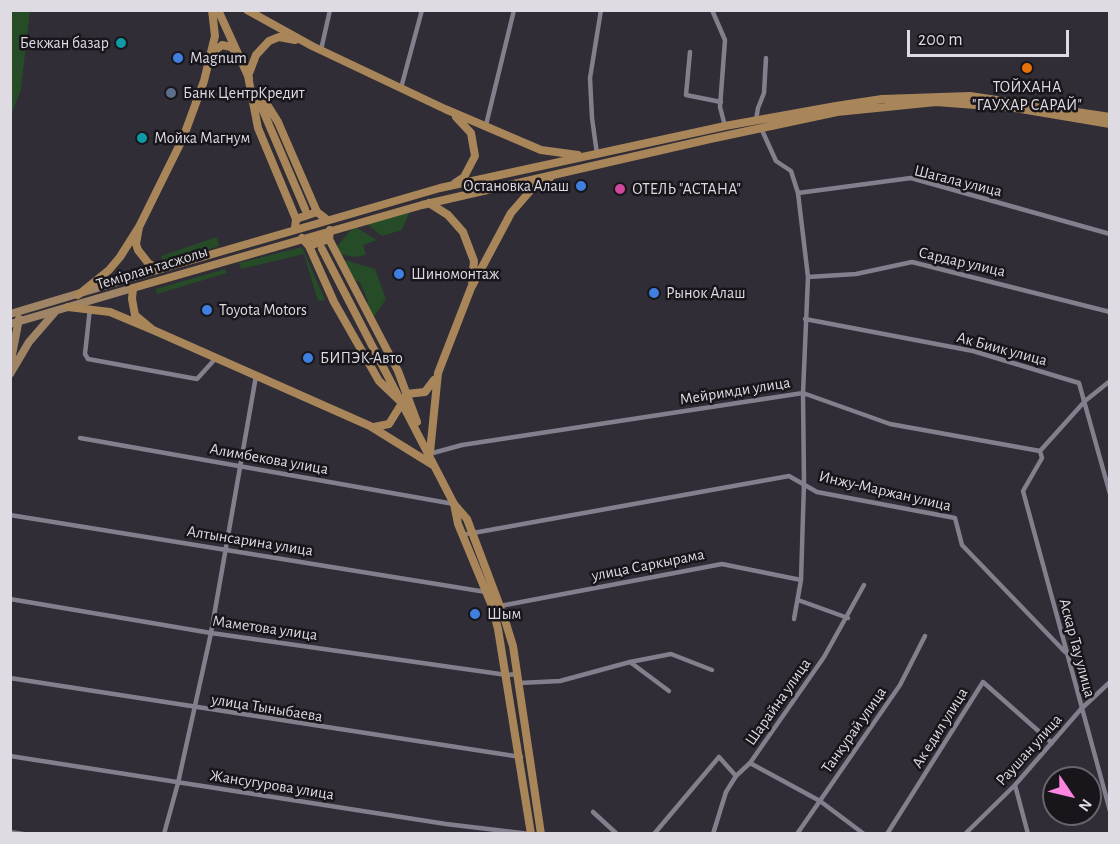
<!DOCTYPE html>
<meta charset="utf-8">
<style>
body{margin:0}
#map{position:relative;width:1120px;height:844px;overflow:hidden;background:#302d37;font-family:"Alegreya Sans",sans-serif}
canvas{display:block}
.frame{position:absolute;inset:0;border:12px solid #dedbe2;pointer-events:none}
.north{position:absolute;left:1042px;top:766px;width:60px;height:60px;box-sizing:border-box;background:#18161b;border:2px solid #67656b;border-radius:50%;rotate:125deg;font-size:16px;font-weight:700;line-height:24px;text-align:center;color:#dedbe2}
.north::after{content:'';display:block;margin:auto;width:21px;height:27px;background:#fd86e1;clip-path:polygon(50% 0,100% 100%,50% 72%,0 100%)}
.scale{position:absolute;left:907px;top:30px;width:162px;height:27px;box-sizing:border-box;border:3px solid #dedbe2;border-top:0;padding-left:8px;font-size:18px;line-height:21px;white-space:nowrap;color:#dedbe2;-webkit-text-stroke:4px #18161b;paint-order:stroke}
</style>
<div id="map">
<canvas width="1120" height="844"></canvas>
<div class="frame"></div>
<div class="north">N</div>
<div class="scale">200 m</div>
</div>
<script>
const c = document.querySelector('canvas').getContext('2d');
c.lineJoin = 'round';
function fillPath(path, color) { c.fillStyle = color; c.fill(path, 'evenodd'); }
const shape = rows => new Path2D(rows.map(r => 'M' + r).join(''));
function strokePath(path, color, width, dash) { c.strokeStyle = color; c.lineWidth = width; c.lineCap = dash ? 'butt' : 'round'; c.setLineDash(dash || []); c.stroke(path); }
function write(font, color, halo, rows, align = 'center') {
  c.font = font + ' "Alegreya Sans",sans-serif'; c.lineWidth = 5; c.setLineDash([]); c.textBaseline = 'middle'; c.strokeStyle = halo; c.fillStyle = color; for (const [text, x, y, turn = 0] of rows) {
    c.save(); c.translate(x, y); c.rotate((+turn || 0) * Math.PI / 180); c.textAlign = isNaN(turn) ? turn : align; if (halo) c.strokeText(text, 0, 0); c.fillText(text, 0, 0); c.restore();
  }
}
fillPath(shape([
 [11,10,30,11,21,89,11,115],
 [410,211,402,230,382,236,367,224],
 [357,228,377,240,363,245,366,255,355,257,338,254,337,246,351,230],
 [217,237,219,246,164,264,161,256],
 [302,247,325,300,318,301,304,254,241,269,239,263],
 [342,259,375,269,386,299,371,321,365,306,368,301,360,282,352,279],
 [225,269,227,273,157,294,156,289]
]), '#254c27');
strokePath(shape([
 [712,10,725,40,720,107,725,126],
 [321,50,330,10],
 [690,52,686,95,721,102],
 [401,88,422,10],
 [756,120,758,108,764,93,766,58],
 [486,125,514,10],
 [761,128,776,161,791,171,798,193,808,277,803,393,804,483,801,580,794,619],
 [597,154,592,118,590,78,601,10],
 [798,193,911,178,1110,234],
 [808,277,856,274,912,262,1110,312],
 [90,308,85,354,88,359,197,379,216,358],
 [805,319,973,351,1079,383,1110,494],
 [1110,381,1085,401,1040,451,1042,458,1023,491,1110,811],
 [80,438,454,504],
 [429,454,462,445,803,393,890,424,1040,451],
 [10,515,486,592],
 [462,535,789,476,817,492,955,518,962,545,1065,652],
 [10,599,211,633,507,675,517,674],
 [798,600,848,618],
 [500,606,722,564,801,580],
 [10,678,521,757],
 [519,683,560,681,630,662],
 [669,691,630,662,671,654,712,670],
 [10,756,446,824,530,834],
 [750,763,820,801,864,834],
 [1015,785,1028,834],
 [593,812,617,834],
 [10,832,23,834],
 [164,834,178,783,211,633,256,376],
 [654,834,719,757,736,776],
 [713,834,726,792,736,776,750,763,824,657,864,585],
 [797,834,900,685,925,636],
 [887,834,983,682,1052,743],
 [965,834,1015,785,1081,709,1110,682]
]), '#837f8c', 4.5);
strokePath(shape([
 [10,314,161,269],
 [10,324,133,288],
 [10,365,19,319],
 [10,374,29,342,55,312]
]), '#9f8466', 8);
strokePath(shape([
 [218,10,249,78],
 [247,10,312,46,445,109,541,150,578,155],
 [211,54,222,45,231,47,236,52],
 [255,92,305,209],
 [261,95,278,122,317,212,326,219],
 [455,183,464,177,475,156,471,133,456,117],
 [429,203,448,215,463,232,474,261,472,282],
 [296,219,317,212],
 [139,227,136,244,138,250,149,264,161,269,440,188,725,126,836,106,882,99,970,96,1110,117],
 [295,228,296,219,258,128,248,76,256,55,269,41,279,37,295,40],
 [330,230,329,239,398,371,417,422],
 [302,238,309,246,334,302,379,381,399,400],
 [309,246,329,239],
 [322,249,454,504,467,519,504,617,513,646,541,834],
 [78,295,109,270,120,257,139,227,183,138,204,81,215,36,212,10],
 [68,307,110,312,153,330,370,426,433,465],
 [153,330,135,315,132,299,133,288,422,205,710,139,837,112,936,102,1015,108,1110,124],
 [406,394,425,392,434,380],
 [374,427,389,424,402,403],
 [430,452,438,373,471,288,511,213,531,190,550,178],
 [454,504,458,524,492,606,498,629,531,834]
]), '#a8865a', 8);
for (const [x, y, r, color] of [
 [121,43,6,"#0f9aa8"],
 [178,58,6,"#3f7fe0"],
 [1027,68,6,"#e8710a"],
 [171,93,6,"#5c6f8a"],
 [142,138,6,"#0f9aa8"],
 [581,186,6,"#3f7fe0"],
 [620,189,6,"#d1479c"],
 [399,274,6,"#3f7fe0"],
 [654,293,6,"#3f7fe0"],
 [207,310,6,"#3f7fe0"],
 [308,358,6,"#3f7fe0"],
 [475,614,6,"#3f7fe0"]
]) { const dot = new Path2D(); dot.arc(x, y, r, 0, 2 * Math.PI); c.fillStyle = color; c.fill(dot); strokePath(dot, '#18161b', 2); }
write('16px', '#dedbe2', '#18161b', [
 ["Бекжан базар",109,43,"right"],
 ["Magnum",190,58],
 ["ТОЙХАНА",1027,87,"center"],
 ["\"ГАУХАР САРАЙ\"",1027,105,"center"],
 ["Банк ЦентрКредит",183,93],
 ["Мойка Магнум",154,138],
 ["Остановка Алаш",569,186,"right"],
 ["ОТЕЛЬ \"АСТАНА\"",632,189],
 ["Шиномонтаж",411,274],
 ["Рынок Алаш",666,293],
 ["Toyota Motors",219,310],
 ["БИПЭК-Авто",320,358],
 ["Шым",487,614]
], 'left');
write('16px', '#dedbe2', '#18161b', [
 ["Шагала улица",958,181,14],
 ["Сардар улица",962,262,13],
 ["Темірлан тасжолы",152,268,-17],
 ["Ак Биик улица",1002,349,15],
 ["Мейримди улица",735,391,-9],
 ["Алимбекова улица",269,459,10],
 ["Инжу-Маржан улица",885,491,13],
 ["Алтынсарина улица",250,541,9],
 ["улица Саркырама",648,565,-11],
 ["Маметова улица",265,628,8],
 ["Аскар Тау улица",1077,648,75],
 ["Шарайна улица",778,702,-55],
 ["улица Тыныбаева",267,708,9],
 ["Ак едил улица",940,728,-58],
 ["Танкурай улица",854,730,-55],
 ["Раушан улица",1029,750,-48],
 ["Жансугурова улица",272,785,9]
]);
</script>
